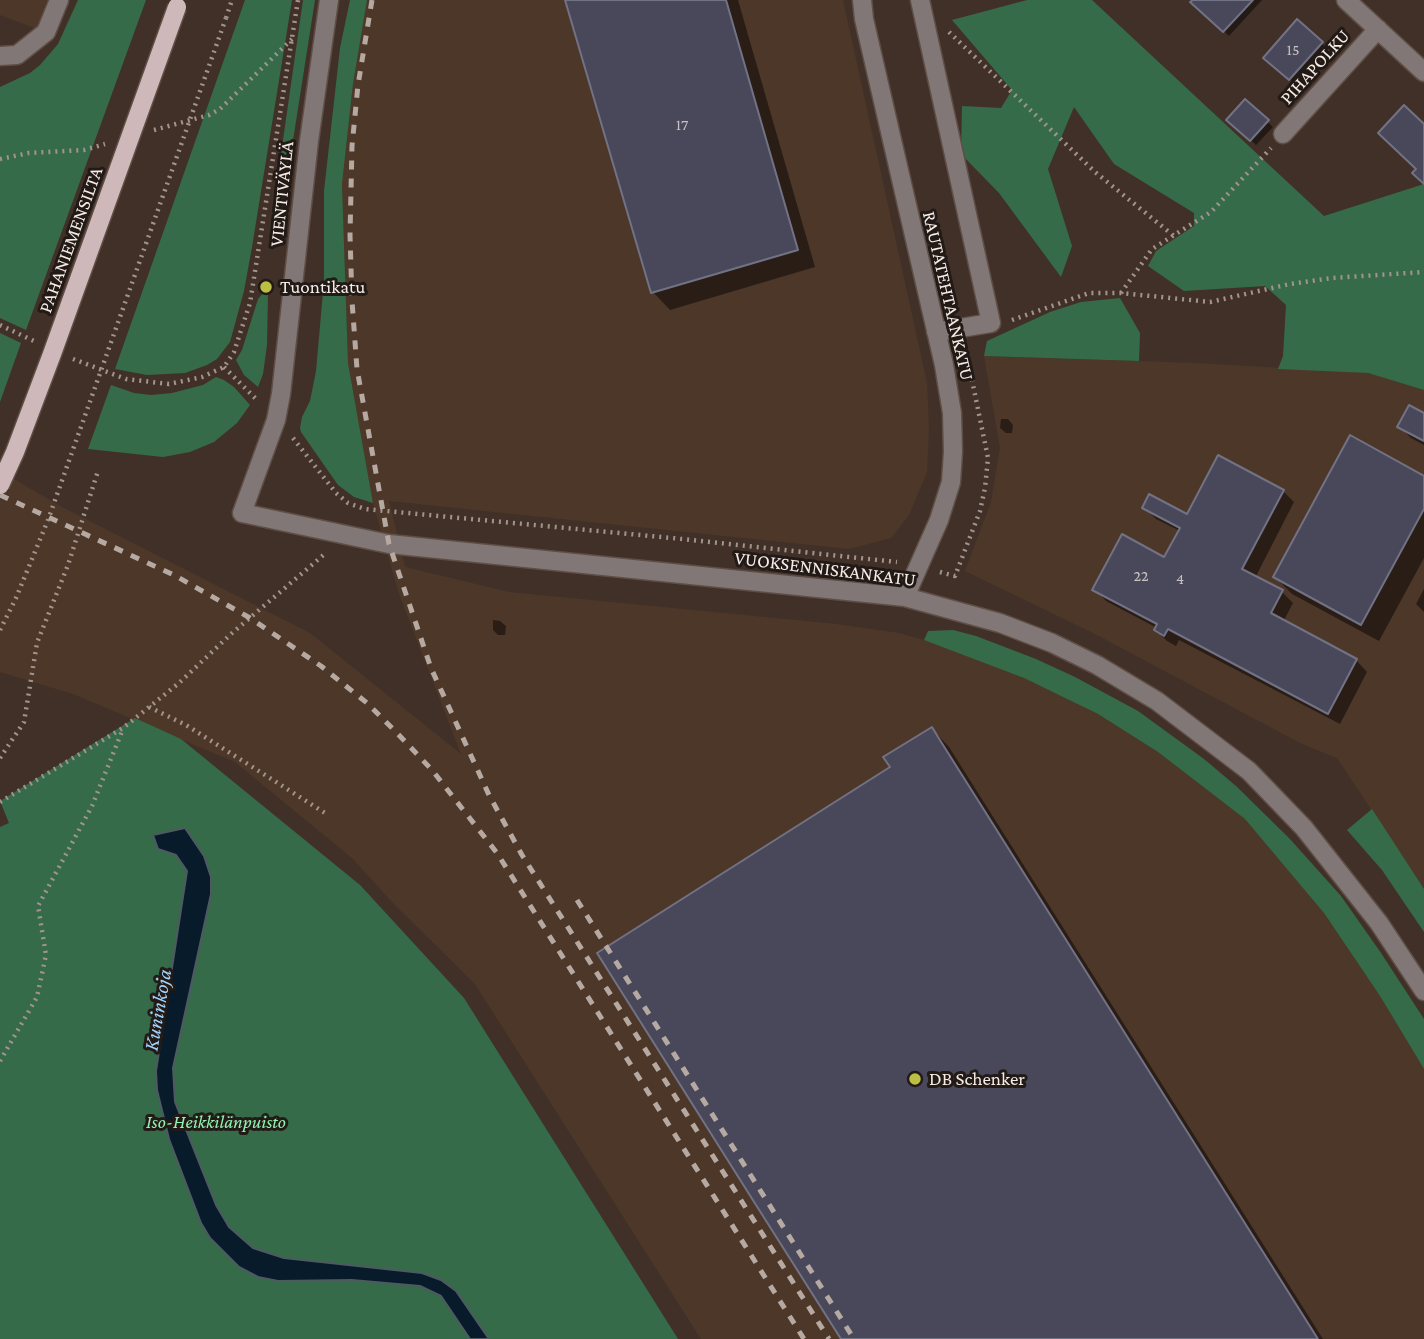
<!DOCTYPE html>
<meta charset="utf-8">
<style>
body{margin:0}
canvas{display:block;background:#413027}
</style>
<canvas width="1424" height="1339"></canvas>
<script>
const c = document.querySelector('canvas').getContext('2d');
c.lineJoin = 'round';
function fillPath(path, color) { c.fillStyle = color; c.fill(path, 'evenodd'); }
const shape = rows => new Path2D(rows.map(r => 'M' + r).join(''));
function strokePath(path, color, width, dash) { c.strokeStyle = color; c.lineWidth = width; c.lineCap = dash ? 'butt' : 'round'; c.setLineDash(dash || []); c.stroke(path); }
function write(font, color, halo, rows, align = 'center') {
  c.font = font + ' "Crimson Pro",serif'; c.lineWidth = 6; c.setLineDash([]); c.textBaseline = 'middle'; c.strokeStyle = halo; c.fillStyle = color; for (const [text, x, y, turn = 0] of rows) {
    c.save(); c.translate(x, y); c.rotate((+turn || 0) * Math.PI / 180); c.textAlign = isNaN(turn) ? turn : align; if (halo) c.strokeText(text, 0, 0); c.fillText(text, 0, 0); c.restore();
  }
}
fillPath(shape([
 [0,0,47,0,37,29,0,15],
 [367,0,843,0,927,383,929,428,927,472,909,515,891,538,849,549,389,501,405,567,509,592,836,624,899,633,938,644,1024,678,1098,714,1158,752,1245,819,1291,872,1324,913,1380,996,1424,1069,1424,1339,701,1339,475,984,391,901,353,859,235,762,73,694,0,672,0,471,62,507,310,633,461,754,399,594,373,503,348,363,342,184,353,84],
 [984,356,1197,363,1368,373,1424,390,1424,889,1337,758,1302,744,1095,634,965,571,991,502,1000,448]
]), '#4d3729');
fillPath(shape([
 [78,0,146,0,26,330,0,318,0,87,30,73,40,65,58,44],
 [245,0,292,0,252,247,244,291,230,342,217,359,207,365,185,373,147,375,115,369],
 [303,0,315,0,289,166,275,231,270,231],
 [350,0,367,0,353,84,342,184,348,363,373,503,354,497,338,485,301,432,300,428,302,417,310,401,316,371,324,281,324,191,340,48],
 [1027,0,1092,0,1324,216,1424,184,1424,390,1368,373,1278,369,1283,356,1286,305,1265,286,1184,291,1148,266,1156,251,1194,226,1194,213,1114,164,1074,107,1048,169,1072,246,1061,277,999,193,961,154,962,106,1001,108,1012,90,952,20],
 [263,293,268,294,267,345,263,374,258,387,244,375,236,360,242,350,258,299],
 [1120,298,1140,333,1139,361,984,356,987,341,1050,312,1081,302],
 [0,333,21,343,0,402],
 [216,377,224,380,234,387,250,405,237,423,214,442,190,452,163,457,88,449,111,385,134,393,151,395,172,393,203,385],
 [953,630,976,636,1036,659,1075,677,1138,711,1204,759,1236,786,1289,838,1341,896,1381,953,1424,1019,1424,1069,1380,996,1324,913,1245,819,1158,752,1098,714,1024,678,924,640,928,631],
 [135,718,181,739,360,885,464,998,678,1339,0,1339,0,827,9,823,0,801],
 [1372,809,1424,889,1424,932,1382,870,1347,830]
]), '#356b48');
const water = shape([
 [185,828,204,856,211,877,211,894,173,1068,175,1102,216,1205,229,1227,253,1248,284,1258,422,1273,441,1280,456,1291,489,1339,470,1339,441,1296,420,1286,352,1280,278,1281,258,1277,239,1267,210,1238,201,1223,169,1139,157,1090,156,1071,187,871,176,855,158,849,153,835,185,828]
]);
fillPath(water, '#071b2a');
strokePath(water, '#4f5962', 2);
fillPath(shape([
 [566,0,738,0,815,267,670,310,653,292],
 [1195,0,1262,0,1229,36,1193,2],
 [1321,43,1327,48,1295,84,1270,63],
 [1245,101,1273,127,1256,145,1228,119],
 [1424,415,1424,445,1411,438,1399,426],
 [1001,419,1008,419,1013,425,1012,433,1006,433,1000,428],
 [1424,478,1424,558,1379,641,1292,594,1275,577],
 [1283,491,1294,502,1255,578,1282,592,1293,603,1283,622,1356,660,1367,672,1340,724,1179,640,1176,646,1167,641,1156,630,1157,628,1106,601,1095,589,1165,559,1180,531,1156,519,1145,508,1188,516],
 [1424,589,1424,612,1416,604],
 [493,620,500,621,506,626,505,635,498,635,493,630],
 [932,729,949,747,1323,1339,843,1339,892,768]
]), '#0007');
const building = shape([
 [565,0,726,0,798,250,651,293,565,0],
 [1193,0,1253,0,1223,32,1190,2,1193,0],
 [1297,19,1323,42,1289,80,1263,58,1297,19],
 [1245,99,1269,120,1250,141,1226,120,1245,99],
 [1404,105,1424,124,1424,184,1412,173,1416,169,1378,133,1404,105],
 [1409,405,1424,413,1424,441,1397,427,1409,405],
 [1350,435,1424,476,1424,509,1361,625,1273,577,1350,435],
 [1218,455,1284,490,1242,569,1283,590,1271,613,1357,659,1328,714,1168,629,1164,636,1154,630,1157,624,1092,590,1122,534,1164,557,1180,528,1142,508,1149,494,1187,514,1218,455],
 [932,727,938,737,1318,1339,841,1339,756,1205,597,953,890,767,883,757,932,727]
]);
fillPath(building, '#48485a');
strokePath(building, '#727285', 2);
const minor = shape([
 [329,0,309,141,281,394,276,420,242,513,389,544,905,597,1000,623,1052,643,1097,665,1157,701,1249,771,1304,828,1379,923,1424,991],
 [862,0,864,19,944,365,952,413,953,452,951,482,939,520,905,597],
 [920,0,991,323,936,332],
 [1346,0,1424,72],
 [0,56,17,55,46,32,59,0],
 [1283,134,1378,29]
]);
strokePath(minor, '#5e4e45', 21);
strokePath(shape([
 [226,18,232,0],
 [949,32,1095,172,1174,236],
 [154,130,209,115,220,109,292,39],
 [0,159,29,153,84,150,105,144],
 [1121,293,1152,249,1211,212,1271,148],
 [1012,320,1089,293,1121,293,1210,302,1290,284,1332,278,1424,272],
 [0,325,36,342],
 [73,359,126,379,169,384,202,377,224,367,234,352,250,303,298,0],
 [224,367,258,401],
 [293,438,336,493,348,503,365,509,672,538,897,562],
 [940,572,955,576,980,511,985,488,988,458,972,380],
 [149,707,186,725,325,813],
 [0,758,24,722,37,643,68,565,98,471],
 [0,802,123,728,179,683,231,634,327,552],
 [0,1061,37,997,46,955,38,906,92,806,123,729]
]), '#a2948d', 4.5, [2, 5]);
strokePath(minor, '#827777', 18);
strokePath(shape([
 [372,0,358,85,352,146,350,235,352,301,357,369,389,544,431,668,489,795,522,855,829,1339],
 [0,495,174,575,250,618,321,666,367,703,397,733,432,770,497,853,804,1339],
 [577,900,854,1339]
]), '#b6a9a2', 5, [9, 9]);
const majorBridge = shape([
 [0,485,15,452,52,354,177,7]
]);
strokePath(majorBridge, '#5e4e45', 21, []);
strokePath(shape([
 [0,630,16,598,48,520,226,18]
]), '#a2948d', 4.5, [2, 5]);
strokePath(majorBridge, '#ceb8b9', 18);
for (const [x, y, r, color] of [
 [266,287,7,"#bbc044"],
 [915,1079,7,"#bbc044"]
]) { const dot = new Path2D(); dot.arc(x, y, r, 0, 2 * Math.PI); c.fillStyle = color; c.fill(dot); strokePath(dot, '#221a16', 2.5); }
write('16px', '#cac2c2', null, [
 ["15",1293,50],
 ["17",682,125],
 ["22",1141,576],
 ["4",1180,579]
]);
write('19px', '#f6ebe5', '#221a16', [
 ["PIHAPOLKU",1315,67,-48],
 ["VIENTIVÄYLÄ",282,194,-84],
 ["PAHANIEMENSILTA",71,240,-70],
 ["RAUTATEHTAANKATU",948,296,77],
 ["VUOKSENNISKANKATU",825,569,7]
]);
write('19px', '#f6ebe5', '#221a16', [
 ["Tuontikatu",280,287],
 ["DB Schenker",929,1079]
], 'left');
write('italic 19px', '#92f4b1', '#221a16', [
 ["Iso-Heikkilänpuisto",216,1122]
]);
write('italic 21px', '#a2d4fe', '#221a16', [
 ["Kuninkoja",158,1010,-80]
]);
</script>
